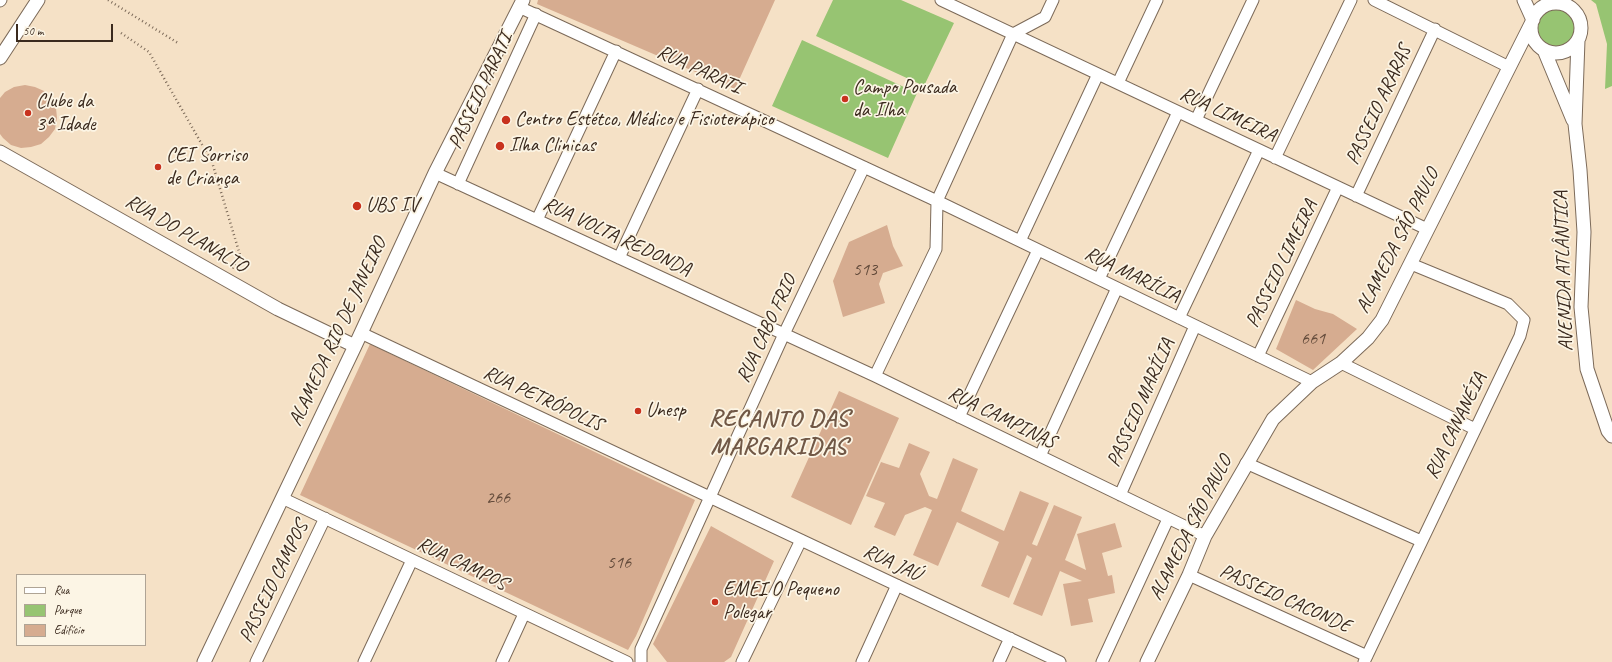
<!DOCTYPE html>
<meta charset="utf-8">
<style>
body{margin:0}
#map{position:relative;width:1612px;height:662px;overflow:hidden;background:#f5e1c6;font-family:Caveat,sans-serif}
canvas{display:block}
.legend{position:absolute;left:16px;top:574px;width:130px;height:72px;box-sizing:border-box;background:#fcf5e5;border:1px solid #afa495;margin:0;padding:5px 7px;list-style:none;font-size:12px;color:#3b2a1e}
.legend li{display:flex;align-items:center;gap:8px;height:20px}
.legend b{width:20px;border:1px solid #afa495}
.scale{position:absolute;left:16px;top:24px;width:97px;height:18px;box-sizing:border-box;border:2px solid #3b2a1e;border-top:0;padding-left:5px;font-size:12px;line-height:14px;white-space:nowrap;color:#3b2a1e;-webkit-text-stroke:3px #fcf5e5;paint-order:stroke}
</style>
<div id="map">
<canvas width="1612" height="662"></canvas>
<ul class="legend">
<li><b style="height:5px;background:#fff"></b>Rua</li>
<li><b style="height:11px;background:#97c472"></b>Parque</li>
<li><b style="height:11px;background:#d6ac90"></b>Edifício</li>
</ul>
<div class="scale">50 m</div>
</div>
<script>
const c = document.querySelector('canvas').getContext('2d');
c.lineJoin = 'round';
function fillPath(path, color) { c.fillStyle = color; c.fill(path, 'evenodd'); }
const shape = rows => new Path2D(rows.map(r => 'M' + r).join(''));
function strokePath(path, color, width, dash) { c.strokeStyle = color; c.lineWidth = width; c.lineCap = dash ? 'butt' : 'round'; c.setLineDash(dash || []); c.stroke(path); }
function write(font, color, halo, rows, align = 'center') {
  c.font = font + ' Caveat,sans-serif'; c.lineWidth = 3.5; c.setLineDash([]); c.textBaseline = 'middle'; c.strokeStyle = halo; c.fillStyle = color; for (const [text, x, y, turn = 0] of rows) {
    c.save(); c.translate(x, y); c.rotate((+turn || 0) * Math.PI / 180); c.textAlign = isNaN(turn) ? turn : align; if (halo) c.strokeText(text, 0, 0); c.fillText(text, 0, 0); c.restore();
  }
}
fillPath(shape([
 [833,0,901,0,954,23,924,86,816,36],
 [1591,0,1612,0,1612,86,1605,89,1607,44,1596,4],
 '1538 28a19 19 0 1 1 38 0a19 19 0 1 1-38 0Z',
 [802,40,917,93,888,158,772,106]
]), '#97c472');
fillPath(shape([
 [538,0,775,0,735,89,537,4],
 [25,85,35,87,44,91,51,99,56,108,57,118,55,129,49,137,41,144,31,147,21,148,11,145,3,138,0,134,0,98,5,92,14,87],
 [887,225,893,246,903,266,883,273,879,284,885,303,843,317,833,281,849,242],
 [1296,300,1315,309,1333,314,1357,329,1313,370,1276,349],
 [370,344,695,500,636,636,628,650,300,495],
 [839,391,899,418,851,525,791,497],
 [909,443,930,452,920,474,929,496,937,499,953,458,978,469,961,511,1004,531,1020,491,1049,503,1032,544,1037,546,1054,505,1082,517,1065,560,1086,570,1077,534,1115,523,1122,547,1102,553,1108,576,1112,575,1115,593,1088,599,1093,622,1071,626,1063,584,1082,581,1060,571,1042,616,1013,604,1032,558,1027,555,1009,598,981,586,999,542,957,522,938,566,913,555,932,510,925,507,905,515,895,536,874,527,885,503,866,496,881,462,899,468],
 [711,526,774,561,731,657,724,662,667,662,653,644]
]), '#d6ac90');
const minor = shape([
 [941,0,1427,229],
 [1374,0,1509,67],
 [0,1,1,0],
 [519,7,937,201,1312,382],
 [1118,83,1157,0],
 [1196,120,1253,0],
 [1275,158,1351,0],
 [435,173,875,376,1205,536],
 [458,184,536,14],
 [1356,196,1435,29],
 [537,220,616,51],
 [1020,241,1098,74],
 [619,258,698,89],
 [1099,279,1178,112],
 [1179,318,1259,150],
 [361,333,1060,662],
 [1258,356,1338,187],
 [1341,363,1475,429],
 [875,376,936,249,937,201,1013,34,1045,17,1053,0],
 [959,417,1038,250],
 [1040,456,1117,288],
 [1246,463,1421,541],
 [1120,495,1195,326],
 [282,498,627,662],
 [1189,575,1367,656],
 [256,662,325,518],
 [364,662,412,560],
 [502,662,524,614],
 [641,662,641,649,784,334,864,167],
 [742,662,801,540],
 [862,662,897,585],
 [999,662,1010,638],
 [1102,662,1168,519],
 [1364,662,1520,336,1524,320,1508,304,1411,264]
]);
const tertiary = shape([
 [1524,0,1533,20],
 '1531 28a25 25 0 1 1 50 0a25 25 0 1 1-50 0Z',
 [1578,40,1575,124,1580,170,1584,232,1581,307,1587,369,1608,431,1612,436],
 [1544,50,1573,120],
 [0,58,38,0],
 [0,152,278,309,355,346],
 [204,662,355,346,435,173,523,0],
 [1147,662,1189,575,1205,536,1273,419,1312,382,1341,363,1368,338,1382,320,1531,24]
]);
strokePath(minor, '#7c6a59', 13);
strokePath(tertiary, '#7c6a59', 15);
strokePath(shape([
 [108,0,178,43],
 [121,33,149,52,212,162,240,255,232,269]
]), '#7c6a59', 2.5, [1, 3]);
strokePath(minor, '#fff', 11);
strokePath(tertiary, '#fff', 13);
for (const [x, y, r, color] of [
 [845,99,4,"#c8321e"],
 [28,113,4,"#c8321e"],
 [506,120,5,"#c8321e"],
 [500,146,5,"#c8321e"],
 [158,167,4,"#c8321e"],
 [357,206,5,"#c8321e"],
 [638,411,4,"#c8321e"],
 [715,602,4,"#c8321e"]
]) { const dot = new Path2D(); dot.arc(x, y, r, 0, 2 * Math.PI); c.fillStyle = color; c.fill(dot); strokePath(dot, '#fcf5e5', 1.5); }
write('18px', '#624a3a', null, [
 ["513",865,270],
 ["661",1313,339],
 ["266",498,498],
 ["516",619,563]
]);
write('20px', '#3b2a1e', '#fcf5e5', [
 ["RUA PARATI",699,70,25],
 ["PASSEIO PARATI",481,91,-65],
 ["PASSEIO ARARAS",1379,105,-65],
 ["RUA LIMEIRA",1228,115,25],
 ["RUA DO PLANALTO",186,234,30],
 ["RUA VOLTA REDONDA",617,237,25],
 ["ALAMEDA SÃO PAULO",1398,241,-63],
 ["PASSEIO LIMEIRA",1282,264,-64],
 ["AVENIDA ATLÂNTICA",1564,271,-92],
 ["RUA MARÍLIA",1132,275,26],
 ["RUA CABO FRIO",767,329,-65],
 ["ALAMEDA RIO DE JANEIRO",338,332,-65],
 ["RUA PETRÓPOLIS",543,399,25],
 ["PASSEIO MARÍLIA",1141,403,-66],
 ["RUA CAMPINAS",1002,418,26],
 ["RUA CANANÉIA",1456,426,-64],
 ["ALAMEDA SÃO PAULO",1191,528,-63],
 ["RUA JAÚ",892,563,25],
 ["RUA CAMPOS",462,564,26],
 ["PASSEIO CAMPOS",274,582,-64],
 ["PASSEIO CACONDE",1285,599,24]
]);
write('20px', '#3b2a1e', '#fcf5e5', [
 ["Campo Pousada",853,88],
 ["da Ilha",853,111],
 ["Clube da",36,102],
 ["3ª Idade",36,125],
 ["Centro Estétco, Médico e Fisioterápico",515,120],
 ["Ilha Clinicas",509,146],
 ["CEI Sorriso",166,156],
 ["de Criança",166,179],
 ["UBS IV",366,206],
 ["Unesp",646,411],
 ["EMEI O Pequeno",723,590],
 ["Polegar",723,613]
], 'left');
c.letterSpacing = '1px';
write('bold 24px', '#715846', '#fcf5e5', [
 ["RECANTO DAS",779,420],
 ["MARGARIDAS",779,448]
]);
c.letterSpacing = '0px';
</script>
